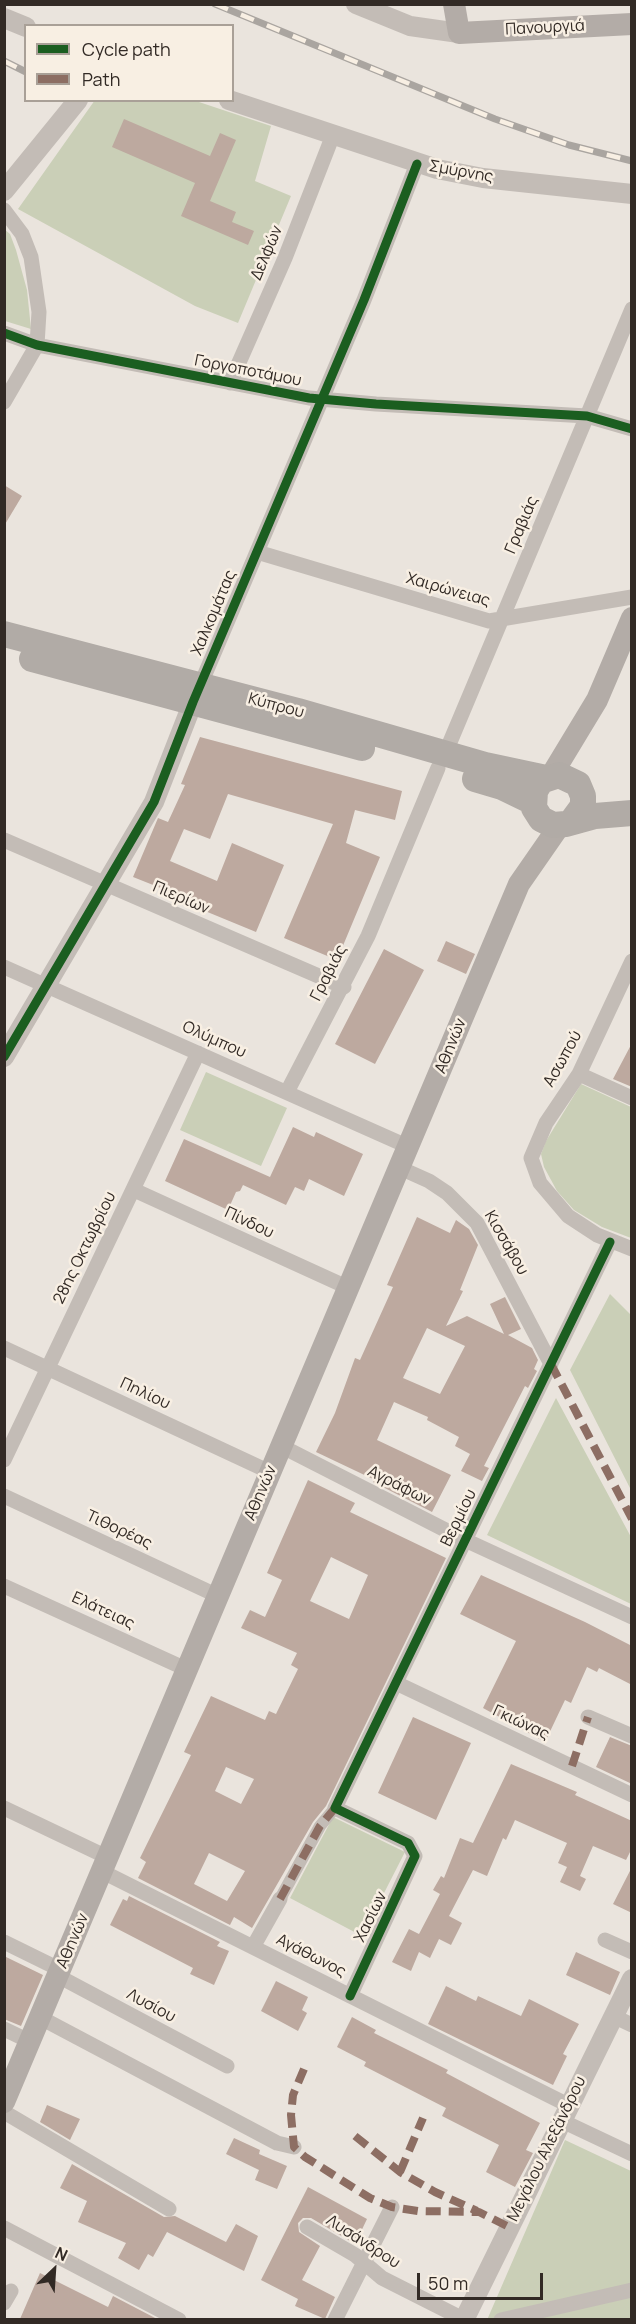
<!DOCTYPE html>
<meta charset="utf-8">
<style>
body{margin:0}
#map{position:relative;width:636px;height:2324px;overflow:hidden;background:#eae4dd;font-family:Manrope,sans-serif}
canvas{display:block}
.frame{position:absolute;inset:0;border:6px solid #322a25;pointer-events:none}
.legend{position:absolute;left:24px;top:24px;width:210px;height:78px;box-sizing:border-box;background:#f8efe3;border:2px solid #a9a097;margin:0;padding:8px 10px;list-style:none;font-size:18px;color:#322a25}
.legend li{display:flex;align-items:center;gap:12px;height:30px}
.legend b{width:30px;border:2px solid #a9a097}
.north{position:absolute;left:24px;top:2240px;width:60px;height:60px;-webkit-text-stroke:4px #f8efe3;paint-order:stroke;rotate:25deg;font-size:16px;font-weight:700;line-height:24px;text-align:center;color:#322a25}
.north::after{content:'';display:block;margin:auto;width:21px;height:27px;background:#322a25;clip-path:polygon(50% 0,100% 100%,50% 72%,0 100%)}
.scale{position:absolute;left:417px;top:2273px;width:126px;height:27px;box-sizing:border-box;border:3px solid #322a25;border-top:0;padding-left:8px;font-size:18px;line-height:21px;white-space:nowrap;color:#322a25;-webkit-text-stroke:4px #f8efe3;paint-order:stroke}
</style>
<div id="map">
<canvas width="636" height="2324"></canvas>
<div class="frame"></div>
<ul class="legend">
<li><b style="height:8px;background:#1b5e20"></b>Cycle path</li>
<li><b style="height:8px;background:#8d6e63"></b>Path</li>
</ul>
<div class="north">N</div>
<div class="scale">50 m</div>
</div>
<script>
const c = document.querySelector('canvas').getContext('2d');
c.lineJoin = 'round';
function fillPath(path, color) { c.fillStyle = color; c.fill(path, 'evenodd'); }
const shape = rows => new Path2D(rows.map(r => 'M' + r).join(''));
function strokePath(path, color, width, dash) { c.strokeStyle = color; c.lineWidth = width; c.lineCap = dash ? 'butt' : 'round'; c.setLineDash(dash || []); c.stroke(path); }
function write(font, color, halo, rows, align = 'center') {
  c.font = font + ' Manrope,sans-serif'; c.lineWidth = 5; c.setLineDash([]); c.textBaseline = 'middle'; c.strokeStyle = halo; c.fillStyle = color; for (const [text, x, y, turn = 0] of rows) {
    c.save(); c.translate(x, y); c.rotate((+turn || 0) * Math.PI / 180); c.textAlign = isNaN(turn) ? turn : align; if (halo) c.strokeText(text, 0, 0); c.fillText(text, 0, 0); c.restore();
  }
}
fillPath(shape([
 [95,100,196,101,271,126,255,181,291,196,238,323,195,306,18,209],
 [4,229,10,234,16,250,27,290,31,329,5,321],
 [206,1072,287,1108,261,1166,180,1130],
 [581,1084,631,1107,631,1238,602,1227,574,1210,557,1191,544,1167,541,1154,546,1141],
 [610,1294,631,1315,631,1490,570,1370],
 [556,1398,631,1537,631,1604,487,1535],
 [333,1817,405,1852,362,1936,290,1898],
 [565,2140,631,2171,631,2319,487,2320]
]), '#cacfb7');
fillPath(shape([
 [124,119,210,156,220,133,236,140,210,201,236,212,232,222,254,231,248,245,181,216,195,183,112,147],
 [4,485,22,496,4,526],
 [200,737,402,791,395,820,355,810,346,843,380,857,337,960,284,938,333,824,228,794,210,839,184,829,170,861,217,881,232,843,284,865,256,932,205,911,206,906,133,877,158,818,168,822,185,785,181,784],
 [446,941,475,954,466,974,437,961],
 [384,949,424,970,375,1064,335,1044],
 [632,1043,632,1087,613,1079],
 [293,1127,314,1137,316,1132,363,1154,344,1196,309,1179,304,1191,295,1187,286,1205,243,1185,240,1191,236,1192,228,1210,165,1181,184,1139,270,1177],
 [417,1217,450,1233,456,1220,469,1229,478,1245,460,1290,463,1291,446,1326,467,1316,504,1334,490,1304,505,1297,521,1329,508,1335,532,1348,538,1360,534,1369,537,1371,528,1388,525,1386,484,1466,489,1468,482,1481,461,1471,470,1454,455,1446,459,1437,427,1420,428,1417,394,1402,377,1440,451,1475,432,1512,373,1482,375,1480,316,1452,335,1413,355,1358,360,1360,393,1287,387,1285],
 [427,1328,465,1346,440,1394,403,1378],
 [308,1480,355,1503,350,1512,446,1558,326,1806,313,1822,252,1928,234,1917,230,1925,138,1878,146,1862,140,1858,191,1755,184,1752,211,1696,265,1720,269,1711,276,1714,298,1669,291,1665,297,1653,241,1628,250,1610,265,1617,282,1580,267,1573],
 [331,1557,368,1575,349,1619,310,1601],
 [226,1767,254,1779,241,1804,215,1791],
 [209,1853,245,1871,227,1901,194,1884],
 [481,1575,585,1622,632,1646,632,1685,599,1668,597,1672,587,1667,571,1703,565,1700,545,1742,483,1708,516,1641,460,1614],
 [413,1717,471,1743,436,1820,378,1793],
 [610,1737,632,1746,632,1784,596,1767],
 [511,1764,577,1792,575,1795,632,1821,632,1848,626,1860,593,1846,580,1876,586,1879,580,1891,560,1882,567,1867,558,1863,567,1843,515,1820,506,1840,503,1838,487,1876,473,1870,449,1916,462,1923,451,1945,439,1939,430,1958,419,1952,411,1971,392,1962,409,1929,419,1934,440,1894,433,1890,441,1876,444,1878,460,1838,473,1843],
 [632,1867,632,1913,613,1904],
 [129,1896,220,1942,217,1946,229,1951,214,1985,190,1974,193,1968,110,1925,123,1899,127,1901],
 [576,1952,620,1972,610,1995,566,1975],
 [4,1956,43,1975,21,2026,4,2019],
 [276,1981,308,1997,302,2010,307,2013,298,2031,261,2011],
 [446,1986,476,2001,478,1996,521,2016,529,1999,579,2024,563,2054,567,2056,553,2085,428,2024],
 [352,2017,376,2030,374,2033,448,2070,446,2073,540,2123,526,2150,533,2153,515,2187,486,2172,499,2145,442,2116,446,2108,364,2066,366,2062,337,2047],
 [47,2105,80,2119,70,2140,40,2122],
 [234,2138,260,2150,259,2154,287,2166,277,2189,255,2180,259,2170,226,2154],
 [72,2164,164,2217,175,2216,226,2242,236,2224,258,2236,244,2271,167,2232,153,2257,148,2254,139,2270,118,2258,126,2243,78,2222,87,2201,60,2188],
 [308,2187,367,2219,355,2244,311,2218,303,2218,298,2223,299,2232,320,2246,302,2280,335,2297,325,2319,295,2306,298,2299,261,2280],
 [40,2273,108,2307,113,2296,157,2319,20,2319]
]), '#bda99f');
strokePath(shape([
 [280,1899,320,1826,335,1808]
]), '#c3bcb6', 12);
strokePath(shape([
 [4,210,22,234,31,257,39,312,37,345,4,402],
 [4,333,37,345,309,398,376,404,587,416,632,429],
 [230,383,285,258,333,135],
 [257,552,489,621,632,597],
 [197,693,364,300,417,164],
 [445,754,632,309],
 [4,840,344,987],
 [632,961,579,1074,546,1123,531,1158,540,1183,568,1216,597,1235,632,1249],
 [4,967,409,1147],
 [579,1074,632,1098],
 [287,1092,368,936,438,768],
 [400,1168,429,1181,447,1193,477,1223,551,1364],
 [134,1190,349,1288],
 [4,1348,270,1472],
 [281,1446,465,1540,632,1617],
 [4,1460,198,1053],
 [4,1496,218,1596],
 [4,1586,186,1669],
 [396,1683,632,1795],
 [588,1717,632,1736],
 [4,1808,109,1858],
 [103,1872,568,2105],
 [605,1940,632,1952],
 [4,1942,61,1970],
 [253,1947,280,1899],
 [58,1976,227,2066],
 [350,1996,415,1856,408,1843,335,1808,610,1242],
 [613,2016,632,2025],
 [41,2018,277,2143,294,2147],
 [4,2029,31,2042],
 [4,2112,169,2209],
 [560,2120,632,2154],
 [307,2227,355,2255,382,2278,465,2320],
 [4,2228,179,2320],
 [4,2303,11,2291],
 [335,2320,392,2207],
 [501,2320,632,2290]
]), '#c3bcb6', 15);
strokePath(shape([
 [356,4,410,26,459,33],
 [4,18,26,27],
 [229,100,437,169,483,178,632,194],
 [4,191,78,100],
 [4,1057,154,802,193,702],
 [464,2320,632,1979]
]), '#c3bcb6', 20);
strokePath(shape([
 [454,4,459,33,632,24],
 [551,776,597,700,632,618],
 [4,2102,519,884,560,825]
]), '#b3aca7', 22);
strokePath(shape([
 [4,634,298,711,485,765,546,778],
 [32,659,362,748],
 [475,779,502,787,533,802],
 [572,821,583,806,583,796,578,784,559,775,541,781,535,791,534,808,541,819,553,825,566,824,595,816,632,813]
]), '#b1aba6', 26);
const rail = shape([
 [215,4,495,119,569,145,632,161],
 [4,61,26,72]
]);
strokePath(rail, '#aaa5a0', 7);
strokePath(rail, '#f8efe3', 4.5, [14]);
strokePath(shape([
 [551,1364,632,1519],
 [572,1766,588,1717],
 [280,1899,320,1826,335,1808],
 [304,2069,293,2095,291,2115,294,2147,305,2157,370,2198,392,2207,418,2211,479,2212,509,2227],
 [355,2136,400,2172,435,2192,477,2211],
 [400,2172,423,2118]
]), '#8d6e63', 8, [15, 8]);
strokePath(shape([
 [4,333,37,345,309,398,376,404,587,416,632,429],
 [4,1057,154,802,193,702,364,300,417,164],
 [350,1996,415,1856,408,1843,335,1808,610,1242]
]), '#1b5e20', 9);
write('16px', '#322a25', '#f8efe3', [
 ["Πανουργιά",545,28,-3],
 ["Σμύρνης",461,172,10],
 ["Δελφών",267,253,-67],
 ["Γοργοποτάμου",248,371,11],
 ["Γραβιάς",522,525,-67],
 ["Χαιρώνειας",448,590,16],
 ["Χαλκομάτας",214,613,-67],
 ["Κύπρου",276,706,15],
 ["Πιερίων",181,898,23],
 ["Γραβιάς",329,973,-63],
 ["Ολύμπου",214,1040,24],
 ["Αθηνών",451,1046,-68],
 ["Ασωπού",563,1059,-61],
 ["Πίνδου",249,1223,25],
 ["Κισσάβου",506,1243,60],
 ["28ης Οκτωβρίου",85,1248,-64],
 ["Πηλίου",145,1394,25],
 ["Αγράφων",399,1486,27],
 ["Αθηνών",261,1493,-67],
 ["Βερμίου",459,1518,-64],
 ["Τιθορέας",119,1530,25],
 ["Ελάτειας",103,1611,25],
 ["Γκιώνας",521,1723,25],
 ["Χασίων",371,1917,-64],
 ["Αθηνών",73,1941,-67],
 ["Αγάθωνος",311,1956,27],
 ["Λυσίου",151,2006,28],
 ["Μεγάλου Αλεξάνδρου",547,2149,-64],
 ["Λυσάνδρου",363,2242,33]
]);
</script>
